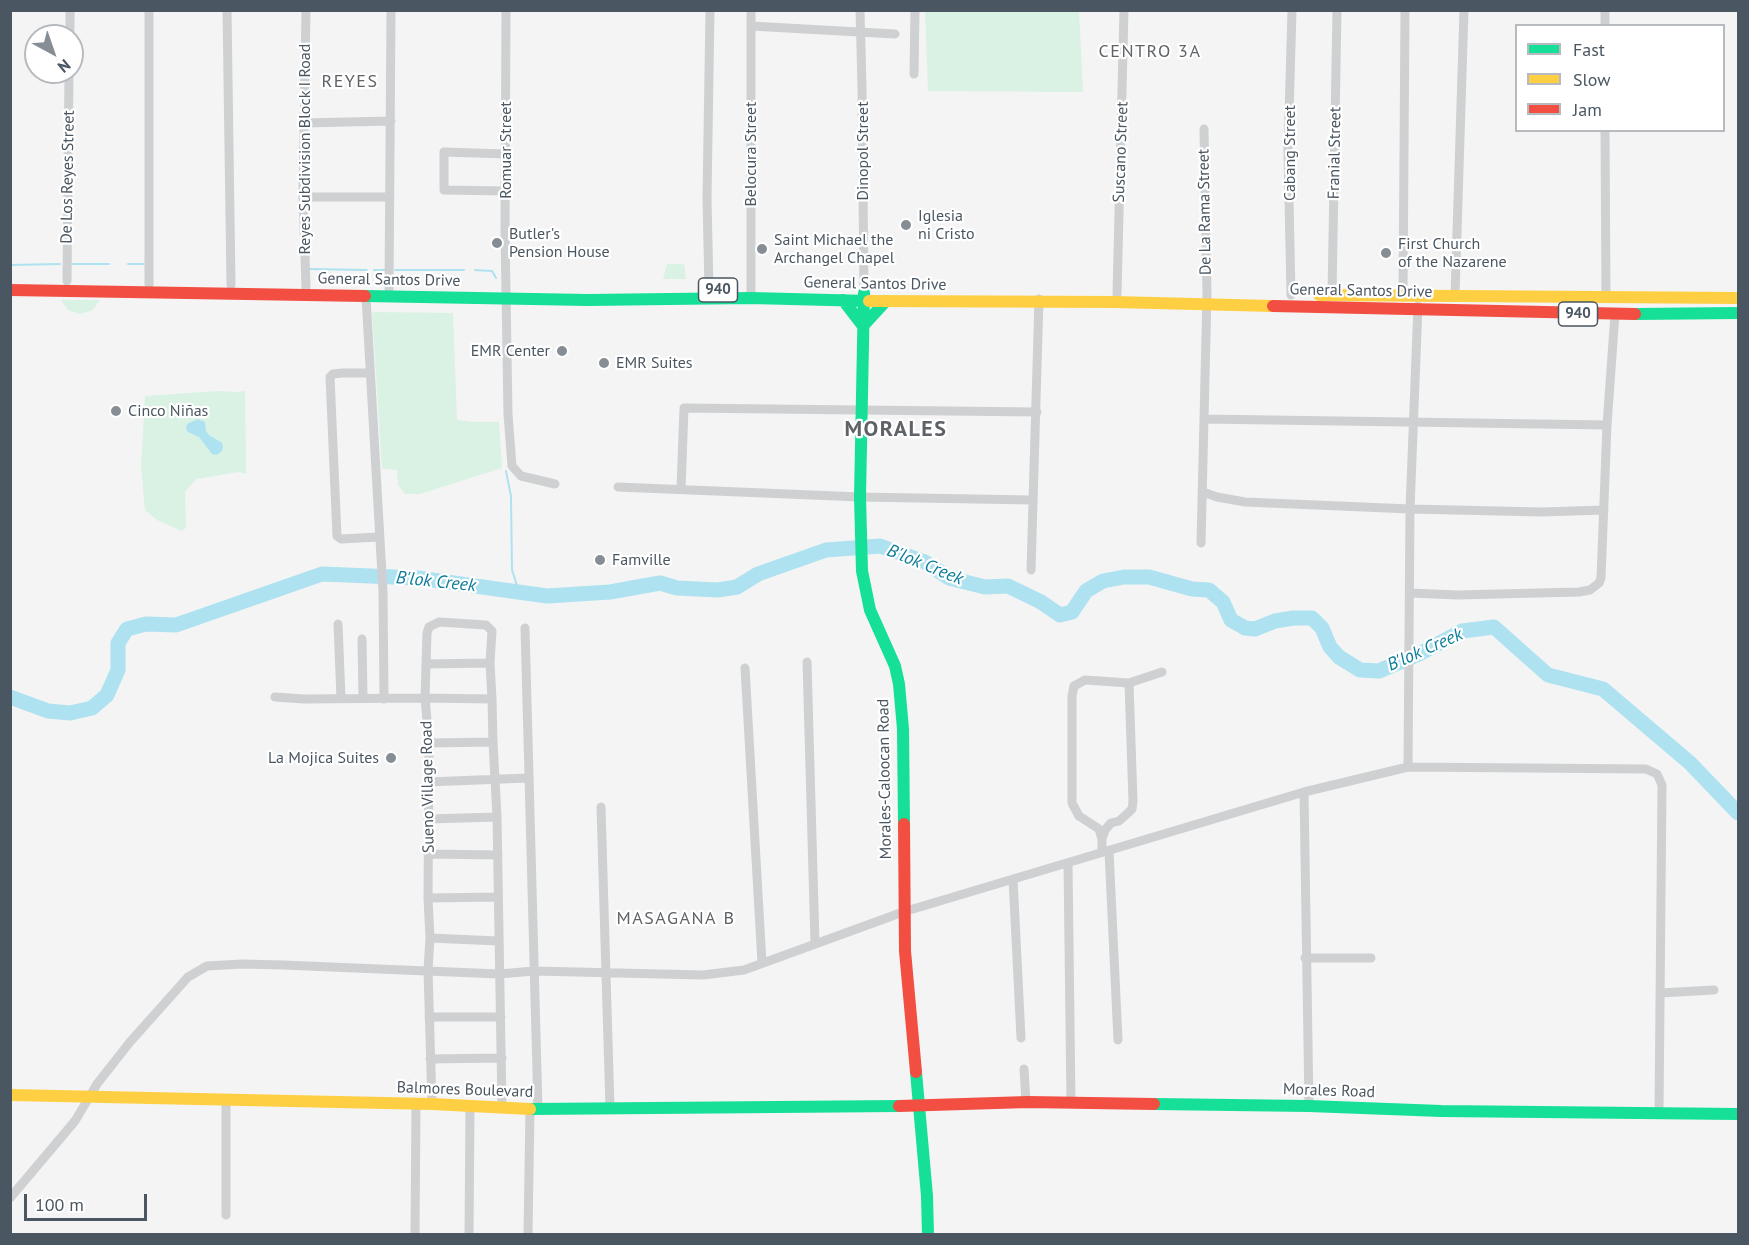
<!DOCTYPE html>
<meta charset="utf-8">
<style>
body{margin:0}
#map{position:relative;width:1749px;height:1245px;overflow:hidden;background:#f4f4f4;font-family:"PT Sans",sans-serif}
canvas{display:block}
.frame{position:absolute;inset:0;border:12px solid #4a5661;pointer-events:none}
.legend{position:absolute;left:1515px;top:24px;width:210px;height:108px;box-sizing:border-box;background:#fff;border:2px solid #b7bbc0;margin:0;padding:8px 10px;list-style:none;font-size:18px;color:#4a5661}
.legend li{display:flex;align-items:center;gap:12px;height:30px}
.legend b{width:30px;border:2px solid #b7bbc0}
.north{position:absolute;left:24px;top:24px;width:60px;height:60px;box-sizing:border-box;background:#fff;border:2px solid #b7bbc0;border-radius:50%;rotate:140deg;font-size:16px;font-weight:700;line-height:24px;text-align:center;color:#4a5661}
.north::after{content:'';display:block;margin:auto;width:21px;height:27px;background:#868d94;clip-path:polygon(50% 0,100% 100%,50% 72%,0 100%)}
.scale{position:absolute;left:24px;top:1194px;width:123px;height:27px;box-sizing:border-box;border:3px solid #4a5661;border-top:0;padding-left:8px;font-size:18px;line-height:21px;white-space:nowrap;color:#4a5661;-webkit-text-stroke:4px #fff;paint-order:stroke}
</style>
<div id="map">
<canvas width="1749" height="1245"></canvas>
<div class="frame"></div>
<ul class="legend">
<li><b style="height:8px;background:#16e098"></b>Fast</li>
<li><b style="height:8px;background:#ffcf43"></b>Slow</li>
<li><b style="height:8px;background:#f24e42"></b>Jam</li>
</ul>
<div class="north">N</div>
<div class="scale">100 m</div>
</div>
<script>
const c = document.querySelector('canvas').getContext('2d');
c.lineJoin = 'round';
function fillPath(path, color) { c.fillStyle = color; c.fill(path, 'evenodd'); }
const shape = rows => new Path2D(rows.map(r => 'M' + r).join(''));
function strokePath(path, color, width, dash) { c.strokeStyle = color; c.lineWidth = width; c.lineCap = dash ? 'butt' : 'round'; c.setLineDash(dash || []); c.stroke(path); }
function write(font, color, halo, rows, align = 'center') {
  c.font = font + ' "PT Sans",sans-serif'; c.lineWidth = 4.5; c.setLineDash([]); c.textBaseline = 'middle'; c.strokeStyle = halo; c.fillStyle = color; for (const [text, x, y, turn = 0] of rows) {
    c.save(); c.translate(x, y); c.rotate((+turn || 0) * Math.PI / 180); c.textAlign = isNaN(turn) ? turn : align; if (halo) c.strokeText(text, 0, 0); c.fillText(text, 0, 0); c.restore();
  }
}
fillPath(shape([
 [925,11,1079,11,1083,92,928,91],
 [667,264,684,264,686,279,663,279],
 [61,300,100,300,93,310,80,314,68,310],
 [372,312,453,313,457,420,472,422,499,422,502,468,420,494,405,494,398,485,397,470,382,469],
 [217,391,236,392,245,391,246,474,238,472,196,479,185,492,186,528,181,531,157,520,145,510,141,465,145,396]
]), '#d9f2e3');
fillPath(shape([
 [198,419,205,422,206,431,209,435,222,443,223,448,221,452,216,455,212,454,199,437,188,432,186,429,187,424]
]), '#aee2f0');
strokePath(shape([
 [72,264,109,264],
 [128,264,144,264],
 [10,265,60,264],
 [310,269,367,270],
 [374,270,385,270],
 [395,270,464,270],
 [475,270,492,271,496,278],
 [506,471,511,496,512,570,519,592]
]), '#aee2f0', 2);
strokePath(shape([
 [10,697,48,711,70,713,92,708,107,695,118,670,118,643,127,629,146,624,176,625,322,574,418,578,547,596,610,592,660,583,677,588,718,590,737,587,758,574,826,550,880,546,925,562,949,578,985,587,1008,586,1041,602,1060,615,1072,612,1086,591,1103,581,1124,577,1149,577,1192,589,1209,590,1223,602,1231,620,1245,628,1255,629,1275,621,1293,618,1312,618,1322,628,1330,647,1339,657,1360,670,1379,671,1421,653,1462,631,1494,627,1548,675,1603,689,1690,763,1738,813]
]), '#aee2f0', 15);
strokePath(shape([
 [227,10,231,285],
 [306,10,303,197,306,287],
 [506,10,505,231,508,414,512,466,521,476,555,484],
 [751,10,751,298],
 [860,10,862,87,864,292],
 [751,26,895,34],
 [1605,26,1605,10],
 [70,36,70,10],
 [914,74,915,10],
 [304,123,391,121],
 [1605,130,1606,296],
 [505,191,444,190,444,152,506,154],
 [303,197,390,197],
 [67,281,69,72],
 [149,284,149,10],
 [389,289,391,10],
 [709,290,707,198,710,10],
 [1117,294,1124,10],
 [1291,295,1288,150,1292,10],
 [1332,295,1337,10],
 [1403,295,1405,10],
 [1455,296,1464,10],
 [366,297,383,592,384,699],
 [370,373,342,373,333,374,330,377,337,536,341,539,379,537],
 [1204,419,1607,425],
 [618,487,860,497,1033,500],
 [681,489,684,408,1037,412],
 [1203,492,1217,497,1245,502,1410,509,1542,512,1604,510],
 [1201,543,1207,295,1204,129],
 [1031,570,1039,299],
 [1410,593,1457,595,1579,592,1590,590,1599,583,1601,578,1607,425,1615,314],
 [338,624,341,698],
 [525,628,538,1109],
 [362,639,363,698],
 [807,662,815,943],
 [426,664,490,663],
 [745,668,762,963],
 [275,697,304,699,425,698,429,743,428,898,430,938,428,970,432,1104],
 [492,699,425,698,427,633,429,627,439,622,486,625,492,631,490,663,492,699,493,742,497,817,502,1107],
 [429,743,493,742],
 [1408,767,1410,509,1418,306],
 [428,782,528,778],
 [1304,792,1309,1106],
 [601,807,610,1108],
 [428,819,497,817],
 [1102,839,1099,829,1079,816,1072,803,1072,696,1074,686,1085,680,1129,683,1162,672],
 [1109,851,1118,1040],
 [1102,852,1102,839,1105,830,1111,823,1119,821,1128,813,1132,809,1133,801,1129,683],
 [428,854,498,855],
 [1068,863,1071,1103],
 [1013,879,1021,1038],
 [428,898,498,897],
 [430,938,498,941],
 [1305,958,1371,958],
 [1660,993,1714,990],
 [429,1017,501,1017],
 [430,1059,502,1058],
 [1024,1069,1026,1102],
 [226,1100,226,1215],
 [10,1198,75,1121,97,1084,130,1042,188,977,207,966,242,964,283,965,499,974,534,971,703,975,744,970,903,912,1304,792,1408,767,1646,769,1657,774,1662,785,1659,1113],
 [415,1234,416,1104],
 [469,1234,470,1107],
 [528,1234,530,1109]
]), '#ced0d2', 9);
strokePath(shape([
 [864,293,860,497,862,571,870,610,895,666,899,684,903,729,904,824],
 [365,296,588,300,751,298,869,301],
 [843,300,863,326,886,301],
 [1635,314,1738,313],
 [916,1072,927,1196,928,1234],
 [1154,1104,1309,1106,1441,1111,1738,1114],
 [530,1109,899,1106]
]), '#16e098', 12);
strokePath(shape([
 [1319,295,1738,298],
 [869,301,1115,302,1273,306],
 [10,1095,432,1104,530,1109]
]), '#ffcf43', 12);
strokePath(shape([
 [10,290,365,296],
 [1273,306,1635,314],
 [904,824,905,951,916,1072],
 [899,1106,1028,1102,1154,1104]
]), '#f24e42', 12);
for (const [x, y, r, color] of [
 [906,225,6,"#868d94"],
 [497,243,6,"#868d94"],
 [762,249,6,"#868d94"],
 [1386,253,6,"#868d94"],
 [562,351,6,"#868d94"],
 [604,363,6,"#868d94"],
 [116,411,6,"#868d94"],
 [600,560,6,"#868d94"],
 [391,758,6,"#868d94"]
]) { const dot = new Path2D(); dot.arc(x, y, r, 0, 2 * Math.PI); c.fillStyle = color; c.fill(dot); strokePath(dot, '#fff', 2); }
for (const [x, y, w] of [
 [718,290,39],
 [1578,314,39]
]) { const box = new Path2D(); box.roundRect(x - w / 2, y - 12, w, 24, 4.5); c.fillStyle = '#fff'; c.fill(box); strokePath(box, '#4a5661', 1.5); }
write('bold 15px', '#4a5661', null, [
 ["940",718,290],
 ["940",1578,314]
]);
write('16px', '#4a5661', '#fff', [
 ["Reyes Subdivision Block I Road",305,149,-90],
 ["Romuar Street",506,150,-90],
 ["Dinopol Street",863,151,-90],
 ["Suscano Street",1121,152,-88],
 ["Cabang Street",1290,153,-90],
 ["Franial Street",1335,153,-89],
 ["Belocura Street",751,154,-90],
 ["De Los Reyes Street",68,177,-89],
 ["De La Rama Street",1205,212,-91],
 ["General Santos Drive",389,280,1],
 ["General Santos Drive",875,284,1],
 ["General Santos Drive",1361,291,1],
 ["Morales-Caloocan Road",885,779,-91],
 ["Sueno Village Road",428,787,-91],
 ["Balmores Boulevard",465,1090,2],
 ["Morales Road",1329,1091,2]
]);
write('16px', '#4a5661', '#fff', [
 ["Iglesia",918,216],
 ["ni Cristo",918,234],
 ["Butler's",509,234],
 ["Pension House",509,252],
 ["Saint Michael the",774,240],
 ["Archangel Chapel",774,258],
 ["First Church",1398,244],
 ["of the Nazarene",1398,262],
 ["EMR Center",550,351,"right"],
 ["EMR Suites",616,363],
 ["Cinco Niñas",128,411],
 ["Famville",612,560],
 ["La Mojica Suites",379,758,"right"]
], 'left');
c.letterSpacing = '1.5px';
write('18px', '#5f6368', '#fff', [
 ["CENTRO 3A",1150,52],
 ["REYES",350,82],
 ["MASAGANA B",676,919]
]);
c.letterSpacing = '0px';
write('italic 18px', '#0c7c9b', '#fff', [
 ["B'lok Creek",925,565,22],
 ["B'lok Creek",436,582,6],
 ["B'lok Creek",1425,650,-24]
]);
c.letterSpacing = '1.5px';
write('bold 22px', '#5f6368', '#fff', [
 ["MORALES",896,430]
]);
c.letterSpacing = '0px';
</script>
